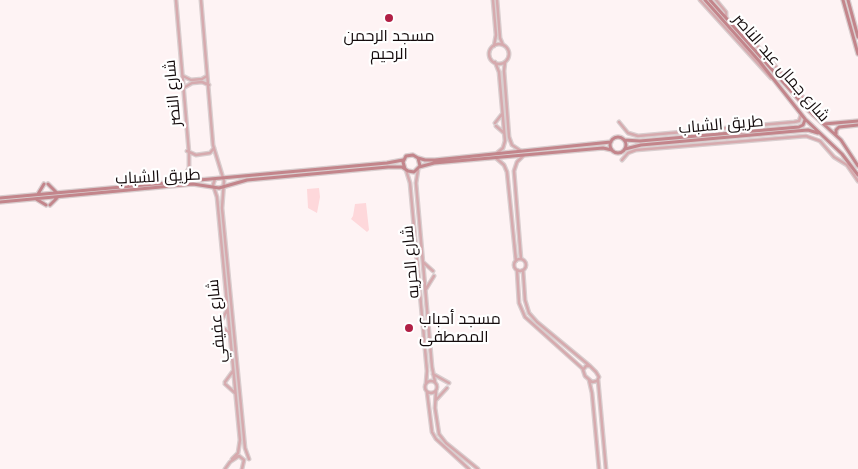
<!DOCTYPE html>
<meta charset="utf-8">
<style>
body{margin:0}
canvas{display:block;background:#fef3f4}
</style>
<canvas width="858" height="469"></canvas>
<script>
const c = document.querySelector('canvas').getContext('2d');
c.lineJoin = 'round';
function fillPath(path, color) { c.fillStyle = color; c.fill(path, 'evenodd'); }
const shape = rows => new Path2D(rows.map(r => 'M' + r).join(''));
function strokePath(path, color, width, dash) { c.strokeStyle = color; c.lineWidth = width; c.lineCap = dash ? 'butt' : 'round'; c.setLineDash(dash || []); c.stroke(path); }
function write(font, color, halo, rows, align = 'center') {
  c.font = font + ' "PT Sans",Cairo,sans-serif'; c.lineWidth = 4.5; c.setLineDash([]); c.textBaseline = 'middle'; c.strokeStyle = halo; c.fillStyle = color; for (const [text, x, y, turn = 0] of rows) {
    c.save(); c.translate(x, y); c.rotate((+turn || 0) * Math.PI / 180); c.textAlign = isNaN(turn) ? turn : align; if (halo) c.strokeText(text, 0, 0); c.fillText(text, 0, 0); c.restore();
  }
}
fillPath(shape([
 [319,188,320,197,317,213,308,208,307,189],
 [366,203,369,230,367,232,351,219,353,216,355,204]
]), '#fed8db');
const tertiary = shape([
 [176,0,189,153,189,168,181,182],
 [201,0,213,145,224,181,222,208,245,448,249,459],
 [493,0,496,35,494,46],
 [497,0,500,38,503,45],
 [700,0,771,78],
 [716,0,726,12,726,18],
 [743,36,751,39,810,105,814,111,813,115],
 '489 54a10 10 0 1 1 20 0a10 10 0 1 1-20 0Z',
 [495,62,499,72,505,141,503,148,497,153],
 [505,62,504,71,509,137,512,145,521,151],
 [183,76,191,80,202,79,207,76],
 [185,87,192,83,202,82,209,85],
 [619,122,628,133,638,136,794,122,799,121,801,115],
 [495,123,502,114],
 [496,126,504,133],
 [187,151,196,155,210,153,214,148],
 [496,158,504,165,507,172,516,261],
 [622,160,628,153,636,150,806,136,820,141,834,157,847,165,858,181],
 [406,170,410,183,427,371,426,383],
 [418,170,416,183,432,367,435,382],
 [215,179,213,185,217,197,240,440,238,453,232,459],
 [521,259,514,171,517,162,524,155],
 '514 265a6 6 0 1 1 12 0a6 6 0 1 1-12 0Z',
 [423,262,433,271],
 [517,270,519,303,525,317,583,369],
 [523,270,525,300,529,313,537,322,590,366],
 [426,289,434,276],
 [217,323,223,318,227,310],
 [219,326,225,329,229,334],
 [586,366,590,366,596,372,599,377,597,381,592,382,585,376,583,370,586,366],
 [433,374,449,383],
 [589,380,592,393,599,469],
 [598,380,606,469],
 '425 387a6 6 0 1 1 12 0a6 6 0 1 1-12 0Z',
 [225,382,233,371],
 [225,384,235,393],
 [436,391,435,408,439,434,446,443,478,469],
 [427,392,432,432,436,439,469,469],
 [436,400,447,388],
 [225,469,230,462,239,456,244,460,242,469]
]);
const secondary = shape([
 [705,0,760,62,805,119,842,154,858,175],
 [710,0,808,110,841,140,858,166],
 [843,0,858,54],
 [848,0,858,37],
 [824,124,858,121],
 [836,134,836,130,839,127,858,125],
 '610 145a8 8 0 1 1 16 0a8 8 0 1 1-16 0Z',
 [624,140,640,141,799,127,803,125,805,120],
 [625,149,641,145,796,131,808,130,818,133],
 [418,158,425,160,435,160,611,142],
 [419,167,434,163,603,148,612,150],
 [48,184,57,193],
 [38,194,44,184],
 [0,198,387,163,403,160],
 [36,199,46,205],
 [0,202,193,184,219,188,247,180,388,167,402,167,408,171,414,172,420,166,418,158,413,155,406,156,403,162,405,169],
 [50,205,58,197]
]);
strokePath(tertiary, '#d9cecf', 5);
strokePath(secondary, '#d9cecf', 5.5);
strokePath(tertiary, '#d6aaae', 2.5);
strokePath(secondary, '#c3858b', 3);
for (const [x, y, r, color] of [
 [389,18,5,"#b11f45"],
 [409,328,5,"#b11f45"]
]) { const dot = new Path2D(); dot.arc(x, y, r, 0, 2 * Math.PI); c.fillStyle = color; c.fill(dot); strokePath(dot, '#fff', 2); }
write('16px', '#140b0c', '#fff', [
 ["مسجد الرحمن",389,36],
 ["الرحيم",389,54],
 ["مسجد أحباب",419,319,"left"],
 ["المصطفى",419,337,"left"]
]);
write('16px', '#140b0c', '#fff', [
 ["شارع جمال عبد الناصر",781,68,49],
 ["شارع النصر",173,93,-95],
 ["طريق الشباب",721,125,-5],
 ["طريق الشباب",158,177,-3],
 ["شارع الحريه",411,262,-95],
 ["شارع عفيفي",217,321,-95]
]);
</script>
